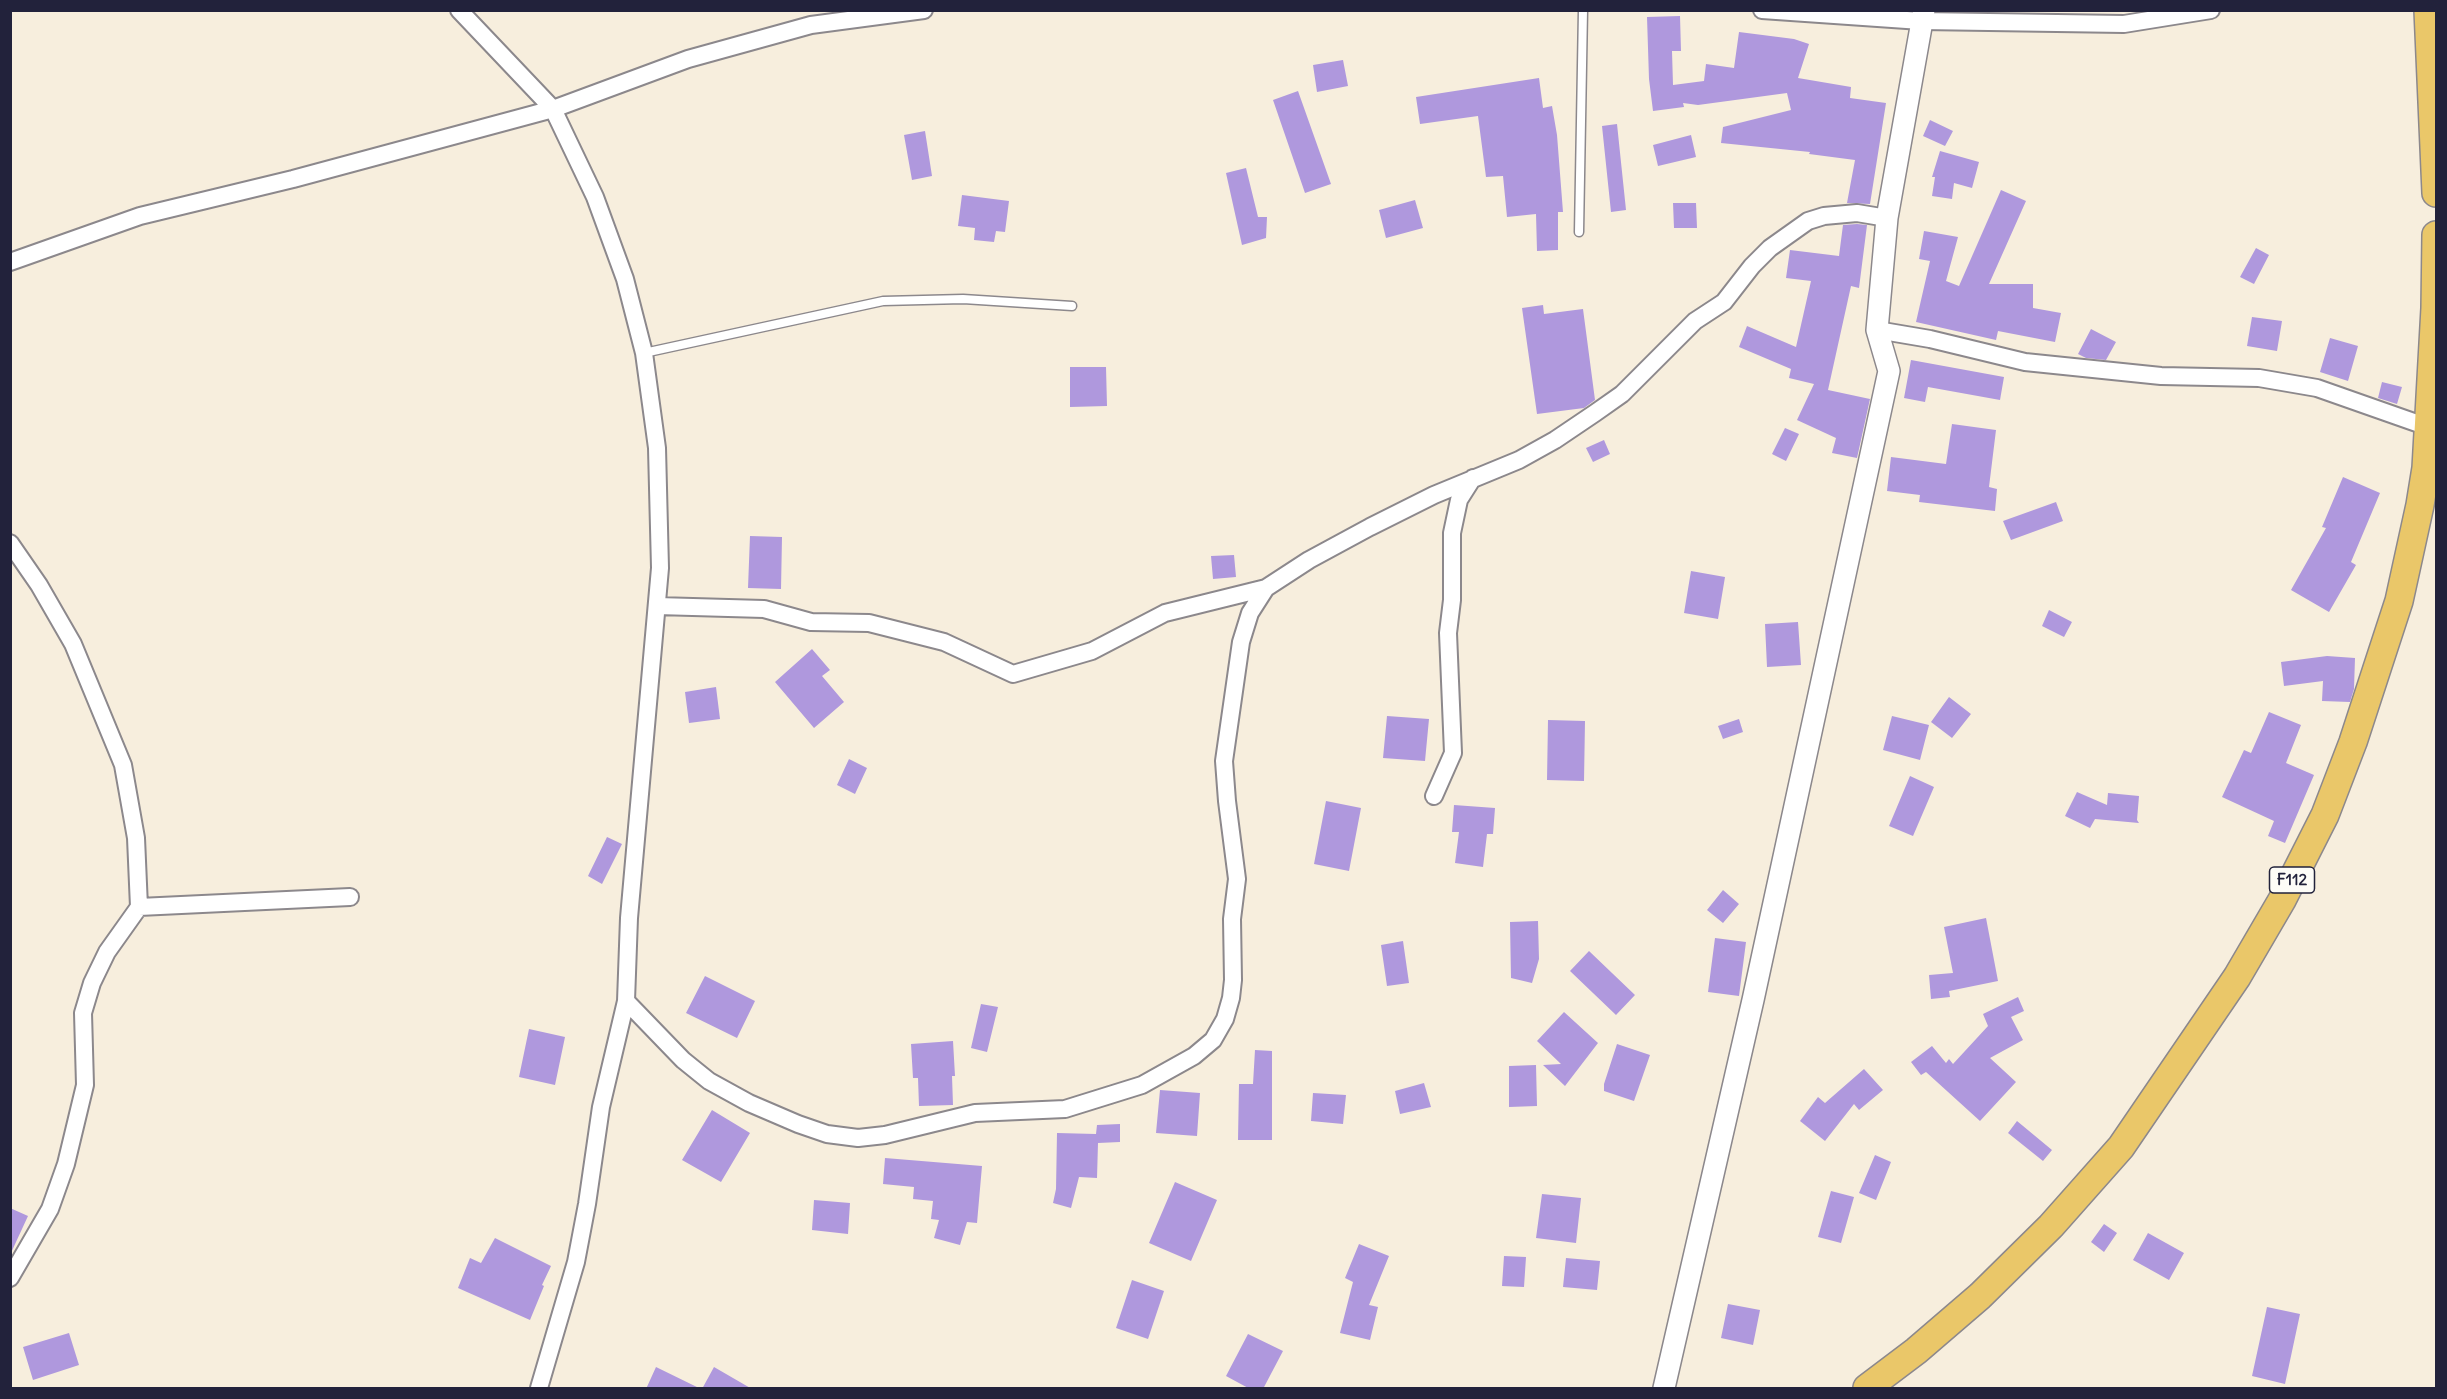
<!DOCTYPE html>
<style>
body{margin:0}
#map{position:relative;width:2447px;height:1399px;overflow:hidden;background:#f7eedd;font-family:Delius,sans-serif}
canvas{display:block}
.frame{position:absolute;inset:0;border:12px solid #22223b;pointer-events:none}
</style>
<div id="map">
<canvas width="2447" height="1399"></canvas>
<div class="frame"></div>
</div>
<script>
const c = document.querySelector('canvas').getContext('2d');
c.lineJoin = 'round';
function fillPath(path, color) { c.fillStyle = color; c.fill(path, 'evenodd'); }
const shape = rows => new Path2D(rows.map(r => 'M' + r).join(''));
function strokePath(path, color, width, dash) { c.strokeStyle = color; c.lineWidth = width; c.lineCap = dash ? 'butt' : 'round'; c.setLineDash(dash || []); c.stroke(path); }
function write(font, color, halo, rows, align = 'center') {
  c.font = font + ' Delius,sans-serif'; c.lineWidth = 4.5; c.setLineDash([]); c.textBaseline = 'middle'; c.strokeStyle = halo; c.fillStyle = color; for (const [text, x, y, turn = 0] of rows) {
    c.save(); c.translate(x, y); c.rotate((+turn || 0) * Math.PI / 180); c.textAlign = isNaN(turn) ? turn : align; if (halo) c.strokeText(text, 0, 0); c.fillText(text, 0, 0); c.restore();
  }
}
fillPath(shape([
 [1680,16,1681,51,1672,51,1673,85,1704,81,1706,64,1734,68,1739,32,1794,39,1809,44,1798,78,1851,87,1850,98,1886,103,1870,204,1847,203,1855,160,1809,154,1810,152,1721,143,1723,127,1791,110,1787,93,1698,105,1683,103,1684,107,1653,111,1649,79,1647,17],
 [1343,60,1348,86,1317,92,1313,65],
 [1539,78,1543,108,1552,106,1557,135,1563,212,1558,212,1558,250,1537,251,1536,214,1507,217,1503,176,1486,177,1478,116,1420,124,1416,97],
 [1298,91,1331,184,1305,193,1273,100],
 [1930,120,1953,131,1945,146,1923,136],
 [1617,124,1626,210,1611,212,1602,126],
 [925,131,932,176,912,180,904,135],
 [1691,135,1696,157,1658,166,1653,145],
 [1940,151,1979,162,1972,188,1954,183,1952,199,1932,196,1935,177,1932,177],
 [1246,168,1258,217,1267,217,1266,238,1242,245,1226,173],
 [2001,190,2026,201,1989,284,2033,284,2033,308,2061,313,2055,342,1998,331,1996,340,1916,322,1930,261,1919,259,1924,231,1958,237,1946,281,1959,286],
 [962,195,1009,201,1005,232,996,231,994,242,974,240,975,228,958,226],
 [1415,200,1423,228,1386,238,1379,210],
 [1673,203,1696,203,1697,228,1674,228],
 [1857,224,1867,225,1859,288,1851,286,1828,390,1870,399,1857,458,1832,453,1836,438,1797,420,1814,384,1789,378,1791,369,1739,347,1747,326,1796,347,1811,281,1786,278,1790,250,1839,256,1843,225],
 [2256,248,2269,255,2254,284,2240,277],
 [1543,305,1544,314,1583,309,1595,400,1584,408,1537,414,1522,308],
 [2252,317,2282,321,2277,351,2247,346],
 [2091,329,2116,342,2106,360,2086,358,2078,354],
 [2330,338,2358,346,2348,381,2320,372],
 [1911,360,2004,377,2000,400,1928,387,1925,402,1904,398],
 [1070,367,1106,367,1107,406,1070,407],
 [2382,382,2402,387,2397,404,2378,398],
 [1952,424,1996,430,1989,487,1997,489,1995,511,1919,502,1920,495,1887,491,1891,457,1946,464],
 [1785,428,1799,434,1786,461,1772,454],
 [1604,440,1610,454,1593,462,1586,448],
 [2343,477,2380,493,2351,562,2356,565,2329,612,2291,590,2326,528,2322,527],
 [2056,502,2063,521,2011,540,2003,521],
 [750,536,782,537,781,589,748,588],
 [1234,555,1236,577,1213,579,1211,556],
 [1691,571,1725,577,1718,619,1684,613],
 [2049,610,2072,622,2064,637,2042,626],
 [1798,622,1801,665,1767,667,1765,624],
 [812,649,830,670,822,676,844,702,814,728,775,682],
 [2327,656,2355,658,2354,689,2350,702,2322,701,2323,681,2284,686,2281,662],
 [716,687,720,719,689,723,685,692],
 [1949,697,1971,714,1952,738,1931,722],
 [2269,712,2301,725,2286,763,2314,775,2285,843,2268,836,2274,821,2222,797,2244,750,2251,753],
 [1387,716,1429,719,1425,761,1383,758],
 [1892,716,1929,725,1920,760,1883,750],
 [1739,719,1743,732,1723,739,1718,726],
 [1548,720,1585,721,1584,781,1547,780],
 [849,759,867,768,855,794,837,785],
 [1910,776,1934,787,1913,836,1889,826],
 [2077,792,2107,805,2108,793,2139,796,2137,820,2139,823,2095,819,2090,828,2065,816],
 [1326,801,1361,808,1349,871,1314,864],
 [1454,805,1495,808,1493,834,1487,834,1483,867,1455,863,1459,832,1452,832],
 [607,837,622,844,602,884,588,876],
 [1723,890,1739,904,1723,923,1707,910],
 [1986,918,1998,981,1949,991,1950,997,1931,999,1929,975,1953,973,1944,927],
 [1538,921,1539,959,1532,983,1511,978,1510,922],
 [1715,938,1746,942,1739,996,1708,992],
 [1403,941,1409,983,1387,986,1381,945],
 [1589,951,1635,995,1616,1015,1570,971],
 [705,976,755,1001,737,1038,686,1013],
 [2018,997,2024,1011,2011,1017,2023,1040,1990,1058,2016,1082,1980,1121,1926,1072,1921,1075,1911,1062,1932,1046,1946,1063,1949,1059,1953,1064,1988,1026,1983,1014],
 [981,1004,998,1007,987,1052,971,1048],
 [1564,1012,1598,1043,1565,1086,1543,1065,1561,1064,1537,1041],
 [529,1029,565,1037,555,1085,519,1077],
 [953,1041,955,1076,952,1076,953,1105,919,1106,918,1078,913,1078,911,1044],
 [1617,1044,1650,1055,1634,1101,1604,1091,1604,1084],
 [1255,1050,1272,1051,1272,1140,1238,1140,1239,1084,1253,1084],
 [1536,1065,1537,1106,1509,1107,1509,1066],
 [1864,1069,1883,1090,1859,1110,1854,1104,1825,1141,1800,1121,1818,1097,1825,1103],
 [1424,1083,1431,1107,1400,1114,1395,1091],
 [1160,1090,1200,1093,1197,1136,1156,1133],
 [1313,1093,1346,1095,1343,1124,1311,1121],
 [712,1110,750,1133,721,1182,682,1160],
 [2017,1121,2052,1150,2043,1161,2008,1133],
 [1120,1124,1120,1142,1098,1143,1097,1178,1079,1177,1071,1208,1053,1203,1056,1189,1057,1133,1096,1134,1097,1125],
 [1875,1155,1891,1162,1876,1200,1859,1193],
 [885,1158,982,1166,977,1223,967,1222,960,1245,934,1238,939,1220,931,1219,933,1201,913,1199,914,1187,883,1184],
 [1175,1182,1217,1200,1191,1261,1149,1243],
 [1831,1191,1854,1197,1841,1243,1818,1237],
 [1542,1194,1581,1198,1576,1243,1536,1238],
 [814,1200,850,1203,848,1234,812,1230],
 [10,1208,28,1216,10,1255],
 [2104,1224,2117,1233,2104,1252,2091,1242],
 [2148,1233,2184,1253,2169,1280,2133,1260],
 [495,1238,551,1266,542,1285,544,1286,530,1320,458,1288,470,1258,481,1263],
 [1359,1244,1389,1256,1369,1305,1378,1307,1370,1340,1340,1333,1353,1282,1345,1278],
 [1504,1256,1526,1257,1524,1287,1502,1286],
 [1566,1258,1600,1261,1597,1290,1563,1287],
 [1132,1280,1164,1291,1148,1339,1116,1328],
 [1728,1304,1760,1310,1753,1345,1721,1338],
 [2267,1307,2300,1314,2285,1384,2252,1376],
 [69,1333,79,1365,33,1380,23,1347],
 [1248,1334,1283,1351,1263,1389,1250,1389,1226,1376],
 [656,1367,701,1389,646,1389],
 [714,1367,752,1389,702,1389]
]), '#af98dd');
const service = shape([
 [1579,232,1583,10],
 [644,353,883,301,963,299,1072,306]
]);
const minor = shape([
 [459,10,553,109,595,197,625,279,644,353,657,448,660,568,629,918,626,1001,601,1107,587,1204,576,1262,539,1388],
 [1762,10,1921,21,2124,24,2211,10],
 [10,262,140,216,293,179,553,109,688,59,811,25,924,10],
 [1877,330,1930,339,2025,362,2161,376,2259,378,2317,388,2428,427],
 [10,543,39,585,73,644,123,765,136,838,139,907,107,952,92,983,83,1013,85,1085,66,1164,50,1209,10,1278],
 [657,606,764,609,811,622,869,623,944,642,1013,674,1092,651,1165,613,1266,588],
 [1434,796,1453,753,1448,633,1452,600,1452,533,1459,500,1473,478],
 [139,907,350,897],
 [626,1001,683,1060,709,1081,749,1103,798,1124,827,1134,858,1138,885,1135,975,1113,1065,1109,1142,1085,1194,1056,1213,1040,1225,1019,1231,998,1233,980,1232,919,1237,879,1227,801,1224,761,1241,642,1250,613,1266,588,1309,560,1370,527,1434,495,1519,460,1555,440,1595,413,1622,394,1695,321,1724,302,1752,266,1770,248,1808,221,1824,216,1857,213,1887,218]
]);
const tertiary = shape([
 [1664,1388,1753,1000,1889,371,1877,330,1887,218,1924,10]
]);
const primary = shape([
 [2428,10,2436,193],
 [1867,1388,1916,1351,1980,1296,2051,1226,2121,1147,2237,977,2282,900,2325,815,2353,742,2399,601,2420,505,2426,468,2435,308,2436,235]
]);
strokePath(service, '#8c888c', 11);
strokePath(minor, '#8c888c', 20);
strokePath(tertiary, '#8c888c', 24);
strokePath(primary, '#8c888c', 30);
strokePath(service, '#fff', 8);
strokePath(minor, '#fff', 16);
strokePath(tertiary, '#fff', 21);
strokePath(primary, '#eac769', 27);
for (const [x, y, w] of [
 [2292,880,45]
]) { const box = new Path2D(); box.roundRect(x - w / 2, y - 13, w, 26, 4.5); c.fillStyle = '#fdfcf7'; c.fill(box); strokePath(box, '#22223b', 1.5); }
write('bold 16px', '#22223b', null, [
 ["F112",2292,880]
]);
</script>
